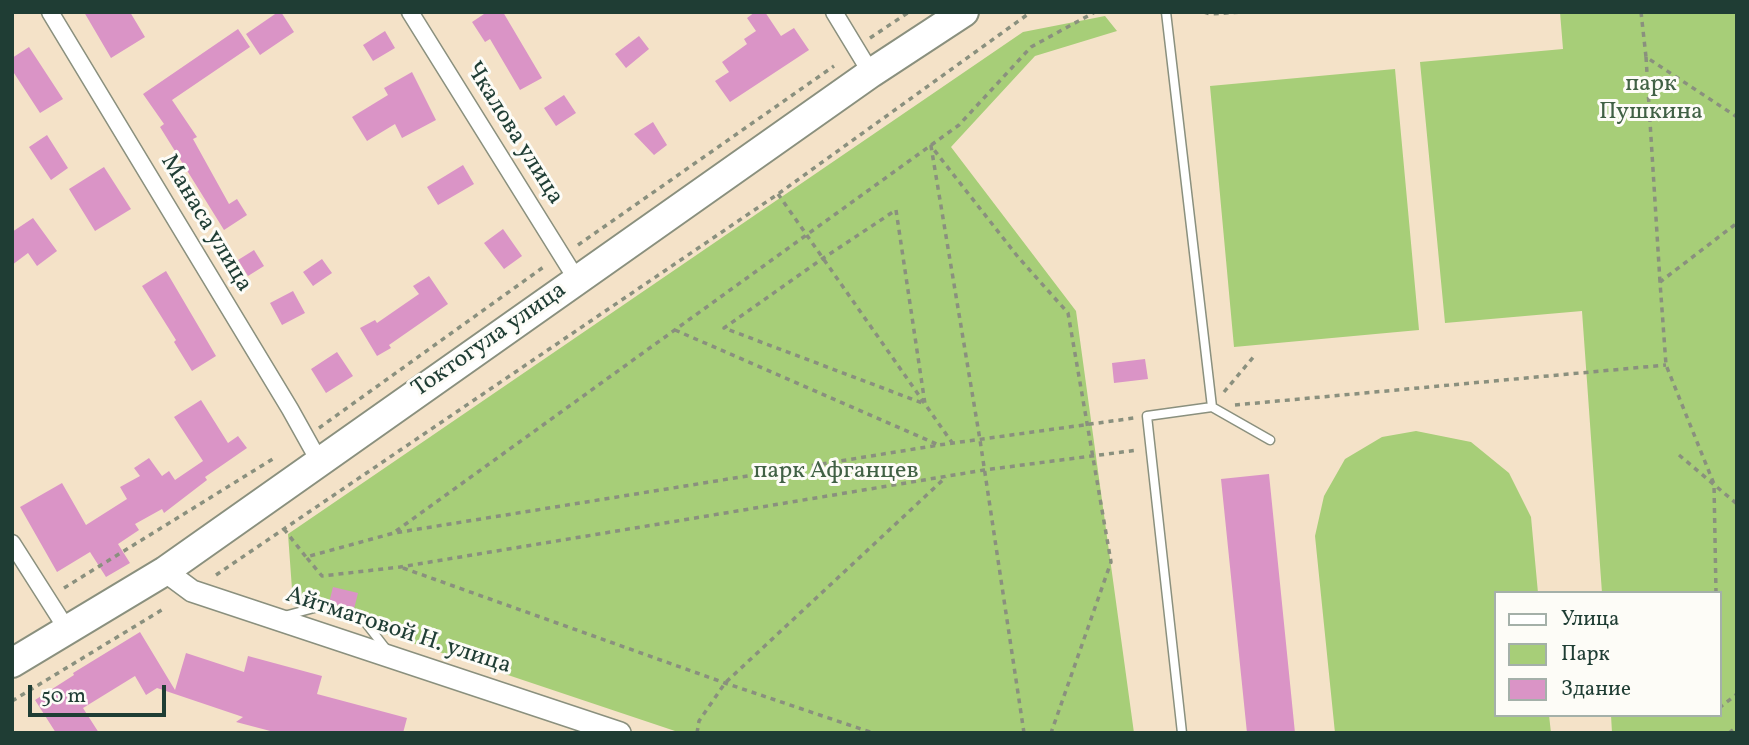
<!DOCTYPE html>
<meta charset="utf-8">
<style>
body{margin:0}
#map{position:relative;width:1749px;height:745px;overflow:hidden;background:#f4e2c8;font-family:Vollkorn,serif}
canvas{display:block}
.frame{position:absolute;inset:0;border:14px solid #1f3d34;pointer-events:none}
.legend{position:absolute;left:1494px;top:591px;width:228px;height:126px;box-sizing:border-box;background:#fdfcf7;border:2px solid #a4b0a9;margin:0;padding:9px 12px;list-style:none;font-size:21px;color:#1f3d34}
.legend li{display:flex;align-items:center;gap:14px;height:35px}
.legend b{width:35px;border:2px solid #a4b0a9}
.scale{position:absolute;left:28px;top:685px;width:138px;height:32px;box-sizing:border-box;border:4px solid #1f3d34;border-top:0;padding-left:9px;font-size:21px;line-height:24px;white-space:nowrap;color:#1f3d34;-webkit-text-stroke:5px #fdfcf7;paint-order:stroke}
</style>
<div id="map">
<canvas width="1749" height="745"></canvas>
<div class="frame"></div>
<ul class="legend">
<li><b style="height:9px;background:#fff"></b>Улица</li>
<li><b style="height:19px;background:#a7ce78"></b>Парк</li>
<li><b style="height:19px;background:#da94c6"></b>Здание</li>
</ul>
<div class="scale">50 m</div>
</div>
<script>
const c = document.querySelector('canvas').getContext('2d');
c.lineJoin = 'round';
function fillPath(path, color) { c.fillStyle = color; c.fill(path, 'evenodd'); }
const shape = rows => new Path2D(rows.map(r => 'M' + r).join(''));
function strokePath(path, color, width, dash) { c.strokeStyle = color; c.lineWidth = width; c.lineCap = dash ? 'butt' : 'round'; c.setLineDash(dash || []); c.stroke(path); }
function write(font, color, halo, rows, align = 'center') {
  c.font = font + ' Vollkorn,serif'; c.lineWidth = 6; c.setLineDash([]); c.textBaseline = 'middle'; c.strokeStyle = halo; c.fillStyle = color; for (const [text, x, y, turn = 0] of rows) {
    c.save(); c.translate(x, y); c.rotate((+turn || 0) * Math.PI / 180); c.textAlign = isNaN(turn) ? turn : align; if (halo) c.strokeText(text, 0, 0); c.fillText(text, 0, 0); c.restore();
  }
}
fillPath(shape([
 [1560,12,1737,12,1737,733,1612,733,1611,715,1719,715,1719,593,1602,593,1582,311,1445,323,1420,62,1563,49],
 [1105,16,1117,31,1035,56,951,147,1076,311,1134,733,681,733,293,603,288,534,1023,32],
 [1395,69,1419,330,1234,347,1210,86],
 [1416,431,1471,442,1509,473,1531,517,1538,593,1495,593,1495,715,1549,715,1551,733,1335,733,1315,536,1324,496,1345,459,1382,437]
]), '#a7ce78');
fillPath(shape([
 [84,12,130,12,145,37,111,58],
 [278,12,281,12,294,32,260,55,246,34],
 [487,12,503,12,542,78,520,90,490,39,485,42,472,22],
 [755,12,765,12,781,36,794,28,809,50,730,102,715,81,729,72,722,62,747,44,744,39,756,31,747,18],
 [238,29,250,47,172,100,197,137,193,139,229,204,237,199,247,215,224,230,160,127,164,124,143,94],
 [385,31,395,48,373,61,363,45],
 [639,36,649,49,626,68,615,54],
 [29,47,63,99,40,113,12,70,12,58],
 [412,72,436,120,402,138,395,124,367,141,352,117,388,95,384,88],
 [564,95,576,113,556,126,544,108],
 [653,122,667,145,654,155,634,134],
 [47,135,68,168,51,180,29,147],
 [463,165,474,184,438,205,427,187],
 [104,167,131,209,95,231,69,189],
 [33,218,57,251,37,266,28,253,12,265,12,232],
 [503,229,522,256,504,269,484,243],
 [254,250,264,266,248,276,238,260],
 [322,259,332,273,313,286,303,272],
 [166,271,216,356,192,371,174,342,176,340,142,286],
 [429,276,448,304,389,345,391,348,377,356,360,328,375,320,377,323,419,294,413,286],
 [293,291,305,313,282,325,270,303],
 [337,352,353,376,326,393,311,369],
 [1145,359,1148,379,1114,383,1112,363],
 [201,400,228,443,238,436,247,448,205,477,207,480,164,513,162,509,135,524,139,530,118,544,130,563,106,577,90,552,57,572,20,507,62,483,86,525,127,499,120,487,140,476,134,468,149,458,162,476,169,471,175,480,203,461,174,417],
 [1269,474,1295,733,1247,733,1221,479],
 [333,587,358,593,354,609,329,603],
 [140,632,175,690,186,653,244,672,248,656,322,676,317,694,407,718,403,733,278,733,236,722,243,717,157,688,146,695,135,676,83,708,99,733,56,733,35,700,74,675,73,673]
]), '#da94c6');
const lane = shape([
 [1166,12,1212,407],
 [284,616,318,607,362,618,386,649],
 [1182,733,1147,416,1212,407,1270,440]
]);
const street = shape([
 [50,12,290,409,319,461],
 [410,12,577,280],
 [834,12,871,73],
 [12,543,68,631]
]);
const secondary = shape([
 [165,571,192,591,620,733]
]);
const highway = shape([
 [12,663,165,571,871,73,964,12]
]);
strokePath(lane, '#8a907e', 11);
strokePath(street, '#8a907e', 19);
strokePath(secondary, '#8a907e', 24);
strokePath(highway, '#8a907e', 32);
strokePath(shape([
 [1204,12,1210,14,1242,12],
 [1493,12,1519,12],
 [1641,12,1646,57,1737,117],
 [870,38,909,12],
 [1646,57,1660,282],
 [778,194,953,444],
 [896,210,925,404,724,328,822,259,896,210],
 [578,245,834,66],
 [675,330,939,445],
 [1224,392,1255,355],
 [1235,405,1666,365],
 [319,428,545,266],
 [1679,455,1737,504],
 [284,529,306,557,394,533,939,445,1134,418],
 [396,531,959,125,1031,47,1095,12],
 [307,558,322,576,400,567,984,470,1138,450],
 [403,568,725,683,873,733],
 [216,575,778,194,1031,12],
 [64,588,276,457],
 [1716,593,1714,484,1666,365,1660,282,1737,223],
 [12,701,165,608],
 [1719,708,1737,694],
 [1709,716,1710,715],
 [697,733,699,721,725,683,946,477],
 [1024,733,980,440,931,146,1018,257,1068,313,1111,562,1051,733],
 [1729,733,1737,727]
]), '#8a907e', 3.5, [5, 5]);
strokePath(lane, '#fff', 8);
strokePath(street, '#fff', 16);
strokePath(secondary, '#fff', 21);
strokePath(highway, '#fff', 28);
write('24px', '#416145', '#fdfcf7', [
 ["парк",1651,86],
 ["Пушкина",1651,114],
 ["парк Афганцев",836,473]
]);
write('24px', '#1f3d34', '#fdfcf7', [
 ["Чкалова улица",513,134,58],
 ["Манаса улица",205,224,59],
 ["Токтогула улица",490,341,-35],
 ["Айтматовой Н. улица",398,632,18]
]);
</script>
